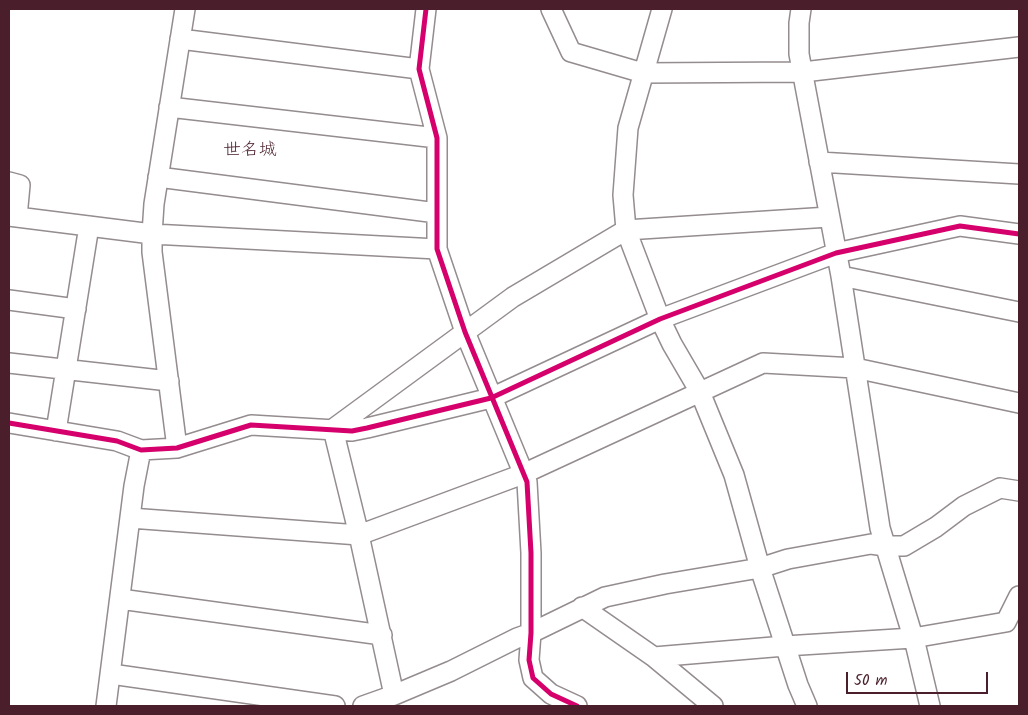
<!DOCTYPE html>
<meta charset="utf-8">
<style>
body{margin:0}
#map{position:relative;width:1028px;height:715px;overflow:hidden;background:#fff;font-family:Kalam,sans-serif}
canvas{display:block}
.frame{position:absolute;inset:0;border:10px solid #4a1f2b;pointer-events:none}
.scale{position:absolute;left:846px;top:672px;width:142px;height:22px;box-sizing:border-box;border:2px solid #4a1f2b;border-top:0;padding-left:6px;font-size:15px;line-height:18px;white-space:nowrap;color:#4a1f2b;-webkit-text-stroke:4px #fff;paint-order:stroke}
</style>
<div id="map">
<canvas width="1028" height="715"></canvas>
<div class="frame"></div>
<div class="scale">50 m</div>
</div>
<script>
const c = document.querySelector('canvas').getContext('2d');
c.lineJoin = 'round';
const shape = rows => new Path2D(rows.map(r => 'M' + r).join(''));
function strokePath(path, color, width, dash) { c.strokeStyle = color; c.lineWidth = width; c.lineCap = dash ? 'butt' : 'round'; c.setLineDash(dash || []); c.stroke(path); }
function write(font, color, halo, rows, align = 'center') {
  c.font = font + ' Kalam,"Klee One",sans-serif'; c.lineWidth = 4.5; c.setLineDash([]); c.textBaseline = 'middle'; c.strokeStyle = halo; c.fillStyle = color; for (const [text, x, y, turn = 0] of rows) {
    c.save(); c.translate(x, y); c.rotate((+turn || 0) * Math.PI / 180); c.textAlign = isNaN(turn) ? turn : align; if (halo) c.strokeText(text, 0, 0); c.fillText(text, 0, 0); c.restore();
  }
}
const minor = shape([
 [426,9,419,69,437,138,437,249,465,332,527,482,531,553,531,633,529,660,533,678,551,694,577,706],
 [551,9,571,52,643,73,803,72,1019,47],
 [662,9,628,128,623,195,626,230,660,319,672,344,700,392,734,475,760,568,798,685,807,706],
 [801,9,799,23,799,54,841,276,880,528,916,647,930,706],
 [180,39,419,69],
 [169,107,437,138],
 [819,162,1019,174],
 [158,177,437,213],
 [9,182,20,185,17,217],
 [9,216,152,234,437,249],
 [841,276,1019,312],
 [9,300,76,309],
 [9,363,169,381],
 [9,423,117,441,141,450,177,448,251,425,352,431,367,428,491,398,660,319,836,253,960,226,1019,234],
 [56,431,89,226],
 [177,448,152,252,152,234,154,204,185,9],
 [130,518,359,535,523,474,763,363,855,368,1019,403],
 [120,599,382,635],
 [582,607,654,657,785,646,913,638,1006,622,1019,596],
 [654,657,713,706],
 [111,674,335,706],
 [394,695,359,535,333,429,513,297,626,230,829,217],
 [106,706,134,486,141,450],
 [363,706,394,695,451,671,517,638,531,633,605,597,665,584,760,568,788,559,871,544,885,546,904,546,936,527,964,506,1000,488,1019,491]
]);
strokePath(minor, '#948c8e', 22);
strokePath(minor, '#fff', 19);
strokePath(shape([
 [426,9,419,69,437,138,437,249,465,332,527,482,531,553,531,633,529,660,533,678,551,694,577,706],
 [9,423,117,441,141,450,177,448,251,425,352,431,367,428,491,398,660,319,836,253,960,226,1019,234]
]), '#d6006c', 5);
write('18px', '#4a1f2b', '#fff', [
 ["世名城",250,152]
]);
</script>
